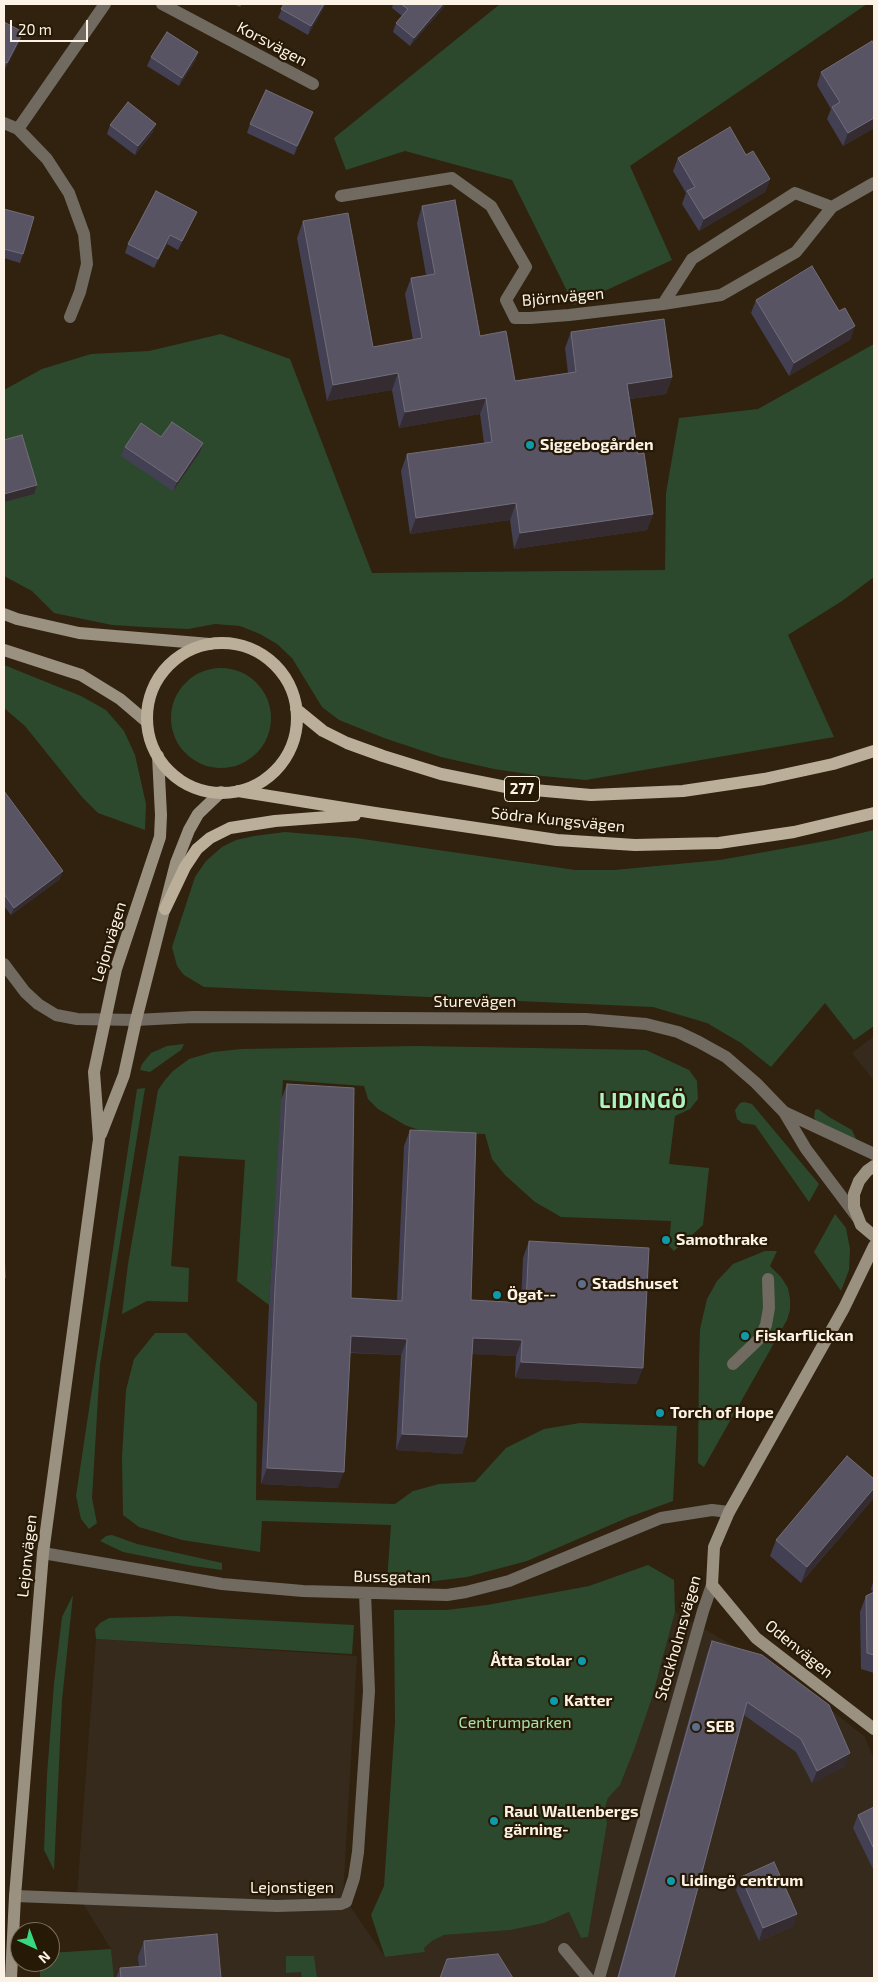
<!DOCTYPE html>
<meta charset="utf-8">
<style>
body{margin:0}
#map{position:relative;width:878px;height:1982px;overflow:hidden;background:#30220e;font-family:"Exo 2",sans-serif}
canvas{display:block}
.frame{position:absolute;inset:0;border:5px solid #fcf3e6;pointer-events:none}
.north{position:absolute;left:10px;top:1922px;width:50px;height:50px;box-sizing:border-box;background:#261905;border:1px solid #7c705f;border-radius:50%;rotate:137deg;font-size:14px;font-weight:700;line-height:20px;text-align:center;color:#fcf3e6}
.north::after{content:'';display:block;margin:auto;width:18px;height:22px;background:#37d880;clip-path:polygon(50% 0,100% 100%,50% 72%,0 100%)}
.scale{position:absolute;left:10px;top:20px;width:78px;height:22px;box-sizing:border-box;border:2px solid #fcf3e6;border-top:0;padding-left:6px;font-size:15px;line-height:18px;white-space:nowrap;color:#fcf3e6;-webkit-text-stroke:4px #261905;paint-order:stroke}
</style>
<div id="map">
<canvas width="878" height="1982"></canvas>
<div class="frame"></div>
<div class="north">N</div>
<div class="scale">20 m</div>
</div>
<script>
const c = document.querySelector('canvas').getContext('2d');
c.lineJoin = 'round';
function fillPath(path, color) { c.fillStyle = color; c.fill(path, 'evenodd'); }
const shape = rows => new Path2D(rows.map(r => 'M' + r).join(''));
function strokePath(path, color, width, dash) { c.strokeStyle = color; c.lineWidth = width; c.lineCap = dash ? 'butt' : 'round'; c.setLineDash(dash || []); c.stroke(path); }
function write(font, color, halo, rows, align = 'center') {
  c.font = font + ' "Exo 2",sans-serif'; c.lineWidth = 4.5; c.setLineDash([]); c.textBaseline = 'middle'; c.strokeStyle = halo; c.fillStyle = color; for (const [text, x, y, turn = 0] of rows) {
    c.save(); c.translate(x, y); c.rotate((+turn || 0) * Math.PI / 180); c.textAlign = isNaN(turn) ? turn : align; if (halo) c.strokeText(text, 0, 0); c.fillText(text, 0, 0); c.restore();
  }
}
fillPath(shape([
 [874,1036,874,1081,852,1053],
 [675,1612,796,1682,865,1737,874,1760,874,1978,114,1978,111,1949,77,1894,96,1639,357,1656,343,1896,385,1957,425,1952,424,1948,432,1941,444,1935,511,1930,544,1923,569,1912,581,1938,588,1937,607,1823,605,1807,608,1798,620,1785,634,1750,652,1698]
]), '#362a1c');
fillPath(shape([
 [500,4,867,4,630,166,672,260,574,305,512,180,405,151,346,170,334,138],
 [221,334,290,359,372,573,665,570,666,493,679,418,758,409,874,344,874,577,842,601,788,635,834,737,586,780,542,776,494,769,441,757,384,738,339,720,322,707,292,658,277,644,260,634,240,626,215,624,188,629,144,627,112,625,54,613,32,591,4,576,4,390,42,369,91,354,149,351],
 [4,665,81,696,106,710,124,731,135,755,146,804,145,830,98,813,82,797,25,726,4,708],
 '171 718a50 50 0 1 1 100 0a50 50 0 1 1-100 0Z',
 [874,830,874,1026,854,1040,825,1003,771,1067,741,1043,707,1023,653,1007,204,987,184,975,177,966,172,947,195,877,206,861,222,847,236,840,254,836,285,832,356,838,575,870,614,870,720,860,831,840],
 [184,1044,181,1050,150,1072,140,1070,142,1064,151,1053,167,1046],
 [417,1046,646,1050,689,1070,697,1081,698,1099,690,1109,675,1116,669,1164,709,1168,703,1225,674,1251,669,1246,671,1221,561,1217,535,1202,505,1175,492,1159,485,1134,427,1133,405,1125,378,1109,368,1099,364,1086,283,1080,269,1305,237,1281,245,1160,179,1156,171,1266,189,1268,188,1302,147,1301,122,1314,128,1264,158,1090,165,1080,173,1071,189,1059,213,1052,242,1049],
 [145,1088,100,1365,92,1498,97,1523,89,1529,81,1519,76,1496,137,1089],
 [744,1102,752,1104,819,1184,809,1202,755,1125,742,1123,737,1119,735,1110,740,1103],
 [818,1109,829,1117,852,1130,857,1141,816,1121,814,1117,815,1110],
 [835,1214,846,1228,850,1249,849,1270,841,1291,814,1252],
 [765,1251,777,1251,770,1266,781,1277,788,1288,790,1299,790,1310,787,1320,704,1467,698,1463,699,1364,700,1329,707,1299,717,1281,733,1264],
 [155,1333,186,1333,257,1403,256,1500,395,1504,413,1491,439,1484,475,1482,506,1448,544,1429,580,1423,677,1426,673,1501,629,1517,527,1561,467,1577,435,1581,387,1581,391,1525,262,1521,260,1552,182,1540,139,1527,123,1515,122,1457,126,1390,134,1359],
 [112,1535,137,1544,222,1563,222,1570,193,1566,123,1552,100,1541,106,1536],
 [648,1565,674,1580,675,1612,652,1698,634,1750,620,1785,608,1798,605,1807,607,1823,588,1937,581,1938,569,1912,544,1923,511,1930,444,1935,432,1941,424,1948,425,1952,385,1957,371,1915,384,1886,395,1722,394,1610,447,1610,487,1605,589,1586],
 [73,1595,62,1700,54,1870,44,1850,47,1775,54,1684,62,1617],
 [177,1616,354,1625,352,1654,96,1639,95,1629,100,1623,109,1618],
 [111,1949,114,1978,40,1978,40,1962,50,1962,50,1953],
 [286,1956,314,1956,317,1978,302,1978,301,1972,286,1973]
]), '#2c492d');
strokePath(shape([
 [162,4,313,84],
 [4,123,18,129,47,159,69,193,84,234,87,264,80,292,70,317],
 [18,129,105,4],
 [341,196,452,178,491,206,526,267,506,300,515,318,530,318,569,315,663,304,692,259,795,193,832,207,874,183],
 [663,304,721,295,796,252,832,207],
 [4,964,25,992,38,1004,56,1015,77,1019,136,1020,193,1017,586,1019,646,1024,678,1032,699,1042,726,1057,756,1083,784,1112,806,1149,857,1217],
 [784,1112,874,1154],
 [733,1364,760,1338,766,1325,769,1308,768,1279],
 [43,1553,222,1584,303,1591,447,1595,466,1592,509,1581,661,1518,712,1510,729,1512],
 [15,1896,277,1906,341,1904,346,1902,354,1878,358,1852,369,1691,365,1593],
 [564,1949,588,1978],
 [599,1978,703,1611,712,1585]
]), '#706a60', 12);
strokePath(shape([
 [4,614,17,619,79,633,210,644],
 [4,650,81,675,120,699,147,722],
 [101,1134,124,1075,136,1020,176,863,189,830,198,814,221,792],
 [874,1166,867,1171,859,1181,854,1194,854,1207,861,1225,874,1236],
 [874,1246,844,1308,729,1512,714,1547,712,1585,756,1638,874,1729],
 [11,1978,15,1896,43,1553,99,1139,94,1072,116,969,160,837,161,815,158,756]
]), '#9b9181', 12);
strokePath(shape([
 '147 718a75 75 0 1 1 150 0a75 75 0 1 1-150 0Z',
 [296,709,323,731,347,743,383,756,441,774,511,788,591,795,683,791,764,779,833,764,874,751],
 [238,791,375,813,557,840,635,845,719,843,794,832,874,813],
 [165,909,185,867,197,849,210,838,230,828,275,821,355,815]
]), '#bcaf9a', 12);
fillPath(shape([
 [233,4,242,4,240,7],
 [284,4,326,4,308,35,278,18],
 [393,4,445,4,443,8,410,46,393,32,396,23,402,16,392,8],
 [4,22,23,32,20,41,4,71],
 [198,52,195,61,179,86,147,66,151,57],
 [821,72,874,128,843,146,827,119,831,109,817,85],
 [310,121,294,155,247,133,250,124],
 [110,125,153,132,135,155,107,134],
 [746,155,770,179,765,192,699,231,682,204,686,193,673,171,678,158],
 [422,206,480,336,515,381,568,373,565,348,571,332,672,377,666,394,630,399,638,454,653,514,647,530,514,549,510,520,410,534,401,471,407,454,484,443,480,414,399,428,392,390,327,401,297,238,303,221,373,347,413,340,405,294,411,278,426,275,417,223],
 [4,209,23,254,20,263,4,258],
 [193,220,178,250,167,244,154,268,125,253,128,244],
 [756,300,851,339,789,376,751,313],
 [203,443,200,452,173,491,121,456,125,447],
 [4,791,60,879,11,915,4,906],
 [287,1084,351,1298,397,1300,404,1146,410,1130,471,1300,521,1303,523,1258,529,1241,637,1384,515,1378,516,1356,472,1354,467,1437,462,1454,396,1450,401,1355,350,1353,338,1488,261,1484,269,1305,281,1100],
 [873,1499,801,1583,770,1556,776,1540],
 [874,1579,874,1673,861,1669,860,1612,866,1596,873,1593,871,1589],
 [712,1641,845,1766,812,1783,796,1752,744,1715,674,1978,617,1978,707,1654],
 [874,1807,874,1871,853,1828,858,1815],
 [741,1877,797,1914,792,1927,759,1941,736,1890],
 [144,1941,221,1978,116,1978,120,1968,139,1966,138,1957]
]), '#444054');
fillPath(shape([
 [324,4,326,4,308,35,311,26],
 [443,4,445,4,443,8,410,46,414,38],
 [23,32,20,41,4,71,7,63],
 [198,52,195,61,179,86,182,78],
 [313,112,310,121,294,155,297,146],
 [874,118,874,128,843,146,848,133],
 [156,124,153,132,135,155,138,146],
 [770,179,765,192,699,231,704,219],
 [170,235,167,244,154,268,158,259],
 [855,326,851,339,789,376,794,363],
 [398,373,392,390,327,401,333,385],
 [672,377,666,394,622,400,627,384],
 [486,398,480,414,399,428,405,412],
 [203,443,200,452,173,491,177,482],
 [37,485,34,494,4,502,4,494],
 [516,503,510,520,410,534,416,518],
 [653,514,647,530,514,549,520,533],
 [63,871,60,879,11,915,14,908],
 [351,1336,407,1339,401,1355,345,1352],
 [473,1338,522,1340,516,1356,467,1354],
 [521,1362,643,1368,637,1384,515,1378],
 [402,1434,467,1437,462,1454,396,1450],
 [267,1468,344,1472,338,1488,261,1484],
 [874,1488,874,1496,873,1499,801,1583,807,1567],
 [850,1753,845,1766,812,1783,817,1771],
 [797,1914,792,1927,759,1941,763,1928]
]), '#342c31');
const building = shape([
 [284,4,324,4,311,26,281,9,284,4],
 [401,4,443,4,414,38,396,23,408,9,401,4],
 [4,22,23,32,7,63,4,62,4,22],
 [167,32,198,52,182,78,151,57,167,32],
 [872,41,874,45,874,118,848,133,832,107,840,102,821,72,872,41],
 [266,90,313,112,297,146,250,124,266,90],
 [128,102,156,124,138,146,110,125,128,102],
 [730,127,746,155,753,151,770,179,704,219,687,191,695,187,678,158,730,127],
 [156,191,197,212,182,241,170,235,158,259,128,244,156,191],
 [455,200,480,336,506,331,515,381,576,372,571,332,664,319,672,377,627,384,638,454,644,453,653,514,520,533,516,503,416,518,407,454,492,442,486,398,405,412,398,373,333,385,303,221,348,213,373,347,422,338,411,278,435,274,422,206,455,200],
 [4,209,34,217,23,254,4,249,4,209],
 [812,266,839,311,845,308,855,326,794,363,756,300,812,266],
 [172,422,203,443,177,482,125,447,141,423,161,437,172,422],
 [22,435,37,485,4,494,4,440,22,435],
 [4,791,63,871,14,908,4,894,4,791],
 [287,1084,354,1088,351,1298,402,1301,410,1130,476,1133,471,1300,526,1303,529,1241,649,1248,643,1368,521,1362,522,1340,473,1338,467,1437,402,1434,407,1339,351,1336,344,1472,267,1468,275,1288,287,1084],
 [4,1248,5,1278,4,1278,4,1248],
 [847,1456,874,1479,874,1488,807,1567,776,1540,847,1456],
 [874,1592,874,1655,867,1653,866,1596,874,1592],
 [712,1641,762,1655,829,1705,850,1753,817,1771,801,1739,747,1702,674,1978,618,1978,712,1641],
 [874,1807,874,1849,858,1815,874,1807],
 [774,1862,797,1914,763,1928,741,1877,774,1862],
 [217,1934,221,1978,121,1978,120,1968,146,1966,144,1941,217,1934],
 [498,1954,513,1978,440,1978,447,1959,498,1954]
]);
fillPath(building, '#585464');
strokePath(building, '#716d78', 1);
for (const [x, y, r, color] of [
 [530,445,5,"#0f9aa8"],
 [666,1240,5,"#0f9aa8"],
 [582,1284,5,"#5c6f8a"],
 [497,1295,5,"#0f9aa8"],
 [745,1336,5,"#0f9aa8"],
 [660,1413,5,"#0f9aa8"],
 [582,1661,5,"#0f9aa8"],
 [554,1701,5,"#0f9aa8"],
 [696,1727,5,"#5c6f8a"],
 [494,1821,5,"#0f9aa8"],
 [671,1881,5,"#0f9aa8"]
]) { const dot = new Path2D(); dot.arc(x, y, r, 0, 2 * Math.PI); c.fillStyle = color; c.fill(dot); strokePath(dot, '#261905', 2); }
for (const [x, y, w] of [
 [522,789,35]
]) { const box = new Path2D(); box.roundRect(x - w / 2, y - 12.5, w, 25, 4); c.fillStyle = '#261905'; c.fill(box); strokePath(box, '#fcf3e6', 1); }
write('bold 15px', '#fcf3e6', null, [
 ["277",522,789]
]);
write('16px', '#fcf3e6', '#261905', [
 ["Korsvägen",272,44,28],
 ["Björnvägen",563,297,-5],
 ["Södra Kungsvägen",558,820,6],
 ["Lejonvägen",109,942,-73],
 ["Sturevägen",475,1002],
 ["Lejonvägen",27,1556,-84],
 ["Bussgatan",392,1577,1],
 ["Stockholmsvägen",678,1638,-74],
 ["Odenvägen",799,1649,39],
 ["Lejonstigen",292,1888]
]);
write('bold 16px', '#fcf3e6', '#261905', [
 ["Siggebogården",540,445],
 ["Samothrake",676,1240],
 ["Stadshuset",592,1284],
 ["Ögat--",507,1295],
 ["Fiskarflickan",755,1336],
 ["Torch of Hope",670,1413],
 ["Åtta stolar",572,1661,"right"],
 ["Katter",564,1701],
 ["SEB",706,1727],
 ["Raul Wallenbergs",504,1812],
 ["gärning-",504,1830],
 ["Lidingö centrum",681,1881]
], 'left');
write('16px', '#a6e0a7', '#261905', [
 ["Centrumparken",515,1723]
]);
c.letterSpacing = '1px';
write('bold 21px', '#acf5c3', '#261905', [
 ["LIDINGÖ",643,1101]
]);
c.letterSpacing = '0px';
</script>
